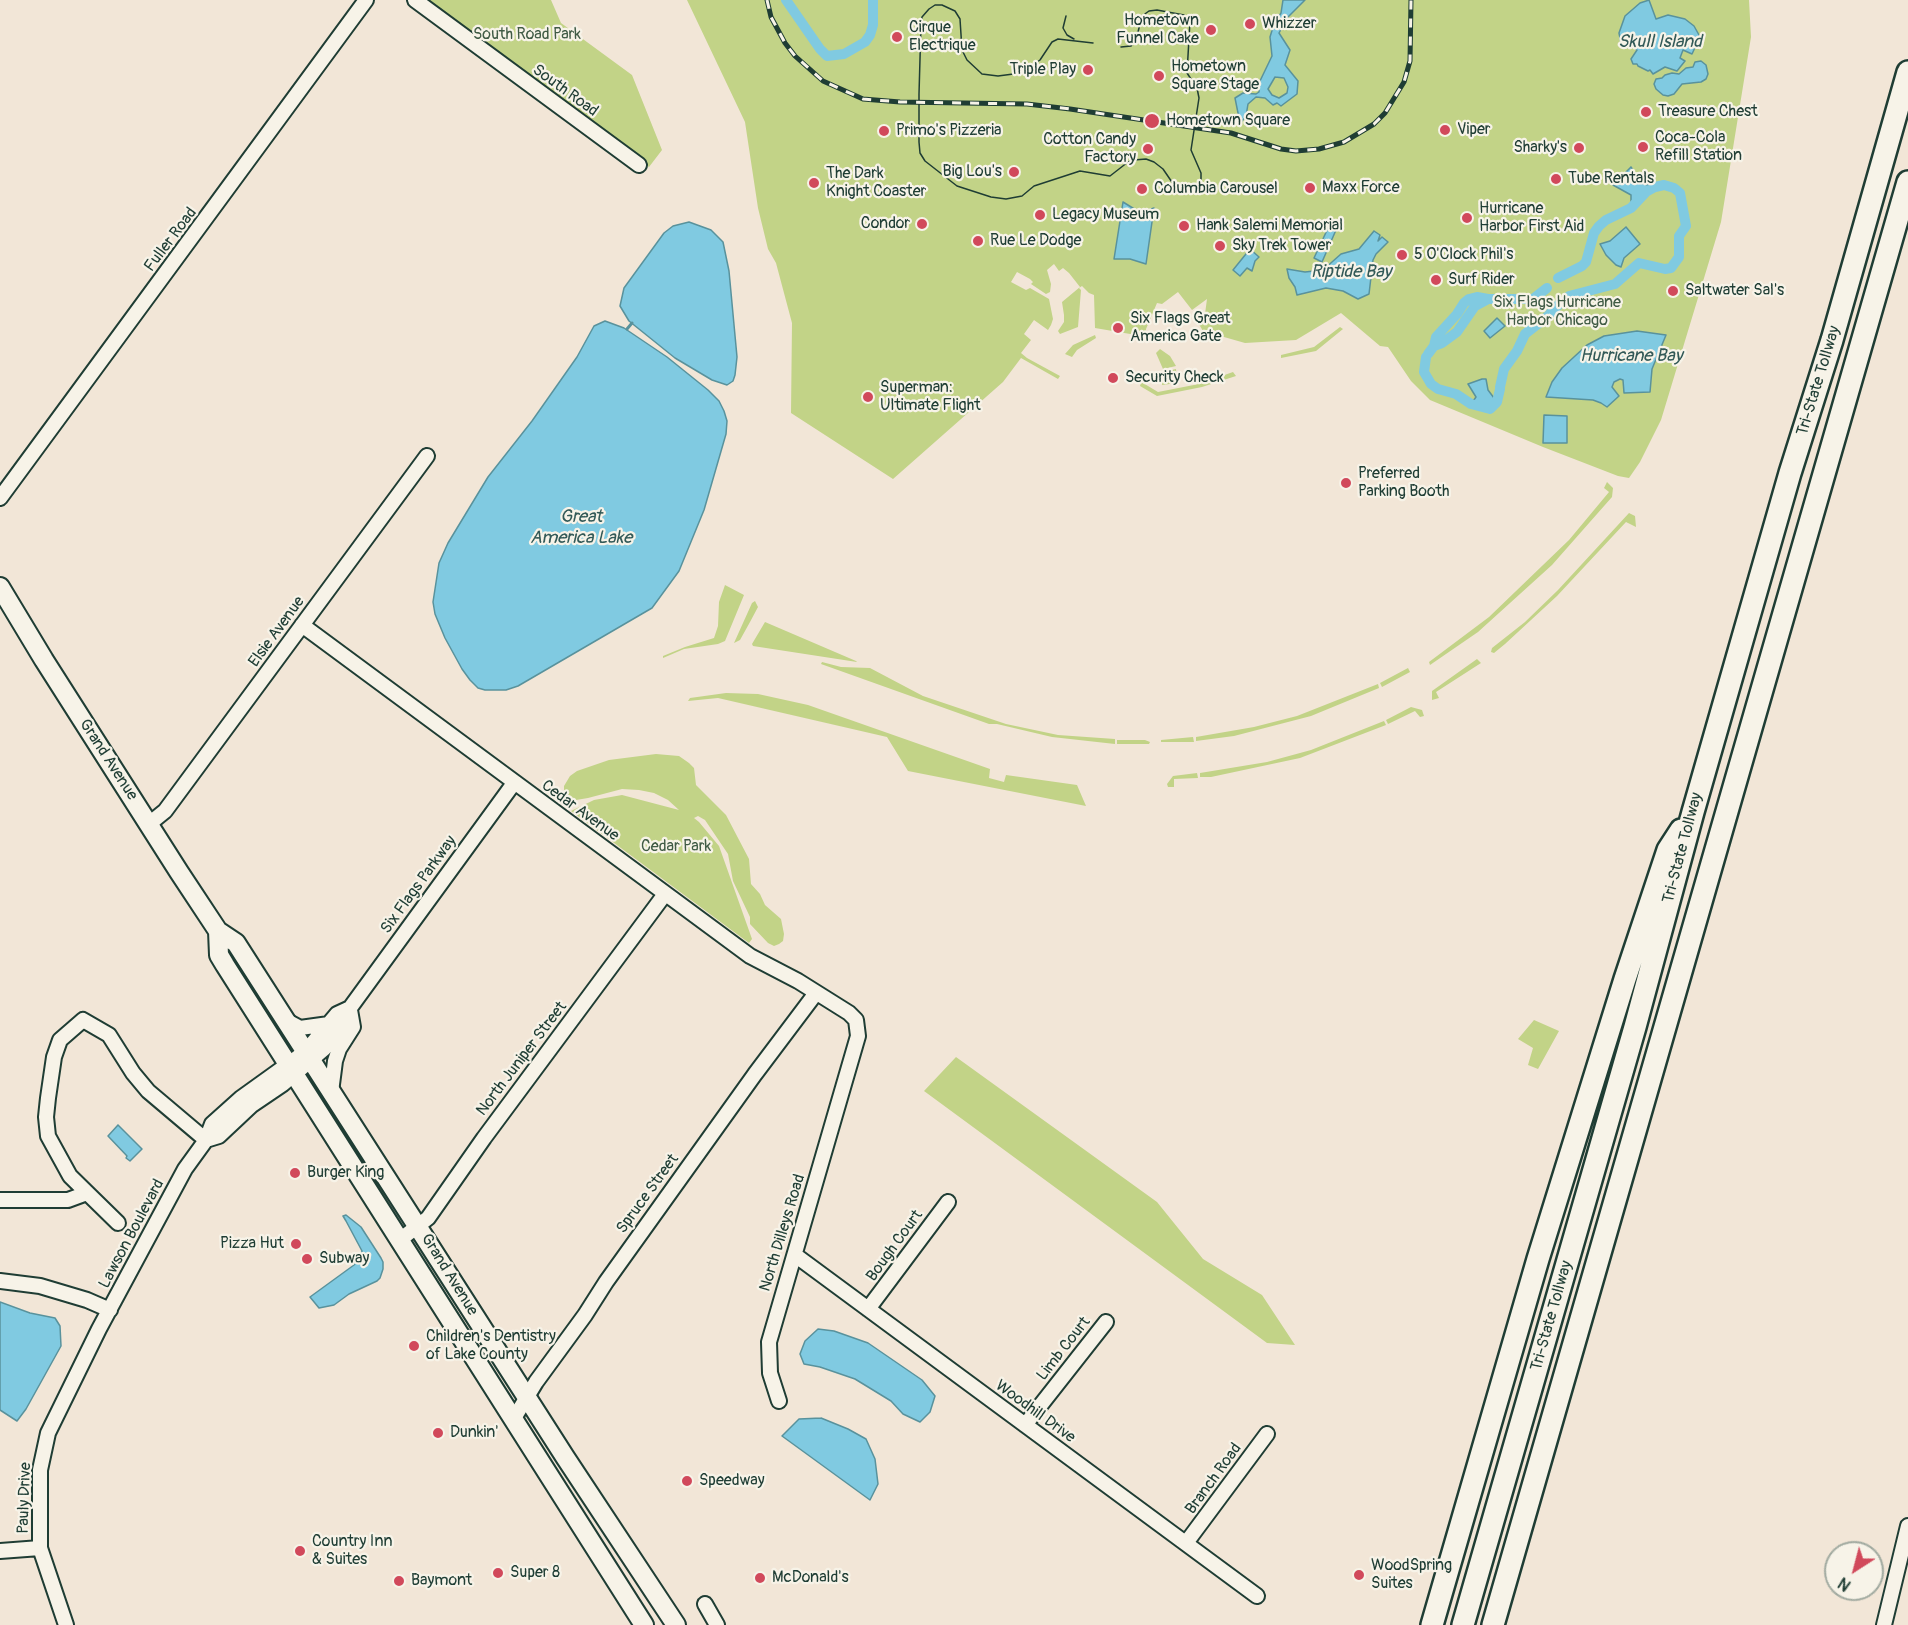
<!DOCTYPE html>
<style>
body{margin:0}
#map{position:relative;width:1908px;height:1625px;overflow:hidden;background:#f2e6d7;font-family:Pangolin,sans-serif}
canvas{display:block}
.north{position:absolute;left:1824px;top:1541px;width:60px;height:60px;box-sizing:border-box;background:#f7f3e8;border:2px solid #a1aaa0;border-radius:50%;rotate:216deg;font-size:16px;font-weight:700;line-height:24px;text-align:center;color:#1f3d34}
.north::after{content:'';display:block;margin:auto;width:21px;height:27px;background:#d1495b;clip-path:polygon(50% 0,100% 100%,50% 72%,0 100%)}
</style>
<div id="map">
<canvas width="1908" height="1625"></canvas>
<div class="north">N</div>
</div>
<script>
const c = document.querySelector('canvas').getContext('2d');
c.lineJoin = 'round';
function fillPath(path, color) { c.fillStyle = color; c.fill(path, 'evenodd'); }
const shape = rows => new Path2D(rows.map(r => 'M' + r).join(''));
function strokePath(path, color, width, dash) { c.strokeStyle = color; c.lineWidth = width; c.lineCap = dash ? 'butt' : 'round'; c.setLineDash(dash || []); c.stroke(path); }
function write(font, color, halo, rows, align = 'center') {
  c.font = font + ' Pangolin,sans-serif'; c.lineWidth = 4.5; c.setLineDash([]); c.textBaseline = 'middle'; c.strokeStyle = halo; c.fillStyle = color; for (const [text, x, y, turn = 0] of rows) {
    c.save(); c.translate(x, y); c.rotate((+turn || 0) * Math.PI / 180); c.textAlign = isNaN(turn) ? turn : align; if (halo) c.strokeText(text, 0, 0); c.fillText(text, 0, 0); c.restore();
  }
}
fillPath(shape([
 [420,0,551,0,561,23,632,75,662,150,649,167],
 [687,0,1749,0,1751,37,1721,222,1661,420,1640,462,1629,478,1618,476,1543,447,1430,400,1411,381,1388,347,1380,346,1341,313,1296,340,1245,343,1203,331,1194,316,1195,315,1198,318,1205,314,1207,299,1192,310,1178,292,1162,304,1157,303,1146,329,1146,335,1142,336,1095,328,1094,295,1089,293,1082,286,1079,288,1081,290,1078,327,1060,334,1058,331,1064,322,1064,315,1062,302,1080,287,1069,273,1063,268,1059,271,1054,264,1047,270,1051,284,1050,292,1046,294,1031,284,1033,282,1030,279,1017,272,1011,282,1026,290,1030,288,1049,299,1053,319,1051,325,1048,330,1034,320,1024,334,1031,340,1021,353,1027,358,1060,376,1058,379,1021,358,1003,382,893,479,791,413,792,323,776,263,768,249,758,208,745,122],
 [1340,327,1343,329,1316,351,1281,358,1281,355,1314,347],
 [1095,335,1096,338,1077,350,1072,357,1065,354,1073,345],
 [1160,349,1170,356,1176,366,1163,369,1156,353],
 [1176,369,1177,383,1162,385,1163,372],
 [1233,372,1236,376,1202,387,1157,396,1140,386,1141,383,1143,383,1158,392,1199,384],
 [1607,482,1613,488,1612,497,1552,565,1478,632,1430,665,1429,662,1489,617,1569,540,1609,492,1604,488],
 [1629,513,1635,516,1636,527,1626,522,1557,596,1505,644,1494,653,1491,652,1492,648,1525,622,1558,590],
 [725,585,744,595,725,641,718,644,684,649,663,658,663,656,685,647,714,638,718,626,719,602],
 [755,601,758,607,750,622,740,640,734,643,752,603],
 [765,622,856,661,857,662,753,646,752,644],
 [1477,659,1481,663,1436,692,1439,698,1432,700,1432,691],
 [822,662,841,667,870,668,923,696,1006,724,1058,735,1115,739,1115,744,1052,737,997,724,989,724,821,664],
 [1408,668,1410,672,1382,687,1380,683],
 [1378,684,1379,688,1311,716,1234,736,1196,741,1196,737,1254,727,1297,716],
 [726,693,758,694,808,705,990,769,989,778,1004,782,1006,775,1077,785,1086,806,908,771,887,737,718,698,688,701,690,698],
 [1411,707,1422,710,1424,716,1420,717,1415,711,1388,724,1386,720],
 [1384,721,1386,725,1300,758,1211,777,1200,777,1200,773,1267,762,1311,750],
 [1193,737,1194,742,1161,742,1161,740],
 [1117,740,1145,740,1150,742,1149,744,1117,744],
 [656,754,679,756,689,763,694,768,696,785,726,815,749,859,751,884,760,894,765,905,781,919,784,934,783,941,779,944,774,946,768,943,750,924,750,917,733,881,728,854,705,820,698,816,694,818,699,822,719,846,752,939,749,943,571,811,594,800,622,795,679,810,668,800,654,793,639,790,622,789,588,798,570,801,564,795,564,786,570,776,577,771,609,760],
 [1197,773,1198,778,1174,779,1174,787,1168,787,1167,784,1173,776],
 [1534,1020,1559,1031,1538,1069,1528,1065,1533,1048,1518,1039],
 [956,1057,1157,1202,1203,1259,1262,1295,1295,1345,1267,1343,924,1091]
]), '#c2d387');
const water = shape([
 [1283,0,1305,0,1288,17,1279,33,1290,50,1285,65,1298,81,1297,94,1281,106,1277,103,1273,105,1265,98,1256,97,1248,104,1246,116,1242,121,1239,118,1235,98,1243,93,1256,94,1259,92,1259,83,1272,56,1270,37,1274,24,1281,13,1283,0],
 [1275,77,1284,78,1288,87,1287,93,1279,98,1272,95,1268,89,1275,77],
 [1649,0,1656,19,1668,15,1685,19,1694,26,1699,35,1699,39,1692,54,1683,50,1680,58,1685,61,1677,71,1665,67,1653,74,1650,70,1648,71,1638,66,1637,64,1633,64,1631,59,1637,50,1628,43,1621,43,1619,33,1625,16,1640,3,1649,0],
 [1701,61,1706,65,1708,74,1706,79,1701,82,1682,84,1674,94,1668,96,1663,95,1656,89,1654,84,1656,79,1662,78,1665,75,1672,73,1679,74,1686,68,1693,67,1695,62,1701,61],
 [1631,167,1641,183,1655,187,1646,192,1631,208,1631,195,1613,185,1631,167],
 [1123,202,1136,210,1145,211,1154,208,1146,264,1130,259,1114,259,1123,202],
 [689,222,711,230,723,242,729,271,737,357,735,375,733,381,727,385,712,380,675,358,629,321,620,306,624,288,664,233,673,226,689,222],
 [1329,226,1336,230,1322,262,1314,258,1329,226],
 [1626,227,1640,244,1624,258,1621,267,1616,265,1606,255,1600,244,1610,241,1626,227],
 [1374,231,1380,235,1378,241,1382,237,1388,242,1376,254,1373,260,1369,294,1358,299,1343,291,1326,288,1297,295,1295,287,1289,278,1287,269,1305,272,1323,270,1341,254,1359,249,1374,231],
 [1250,249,1259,257,1255,261,1252,271,1247,268,1240,276,1233,270,1250,249],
 [1497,318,1505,326,1490,338,1484,331,1497,318],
 [605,321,624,328,667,357,708,390,719,401,724,411,727,421,726,434,704,510,679,571,652,608,518,686,506,690,485,690,478,688,470,680,462,669,445,638,435,614,433,602,439,563,448,543,488,477,532,421,577,357,594,326,605,321],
 [1637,331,1666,335,1652,369,1650,392,1624,393,1623,380,1620,379,1614,382,1612,387,1619,396,1607,407,1601,403,1593,400,1546,397,1552,382,1562,368,1587,345,1604,336,1637,331],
 [1482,379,1486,379,1488,390,1497,402,1490,409,1471,404,1476,397,1468,384,1482,379],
 [1544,415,1567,416,1567,443,1543,443,1544,415],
 [118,1125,142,1149,130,1161,126,1158,127,1156,108,1136,118,1125],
 [346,1215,361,1227,381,1258,383,1262,383,1269,380,1278,377,1281,349,1294,334,1305,319,1308,310,1297,354,1265,361,1256,362,1251,346,1221,343,1216,346,1215],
 [0,1302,30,1313,55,1318,60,1326,61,1346,26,1409,17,1421,0,1410,0,1302],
 [818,1329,834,1331,868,1343,922,1380,935,1396,930,1412,920,1422,903,1414,891,1401,855,1379,820,1367,804,1364,800,1354,805,1341,818,1329],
 [821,1418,848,1429,866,1439,875,1459,878,1484,870,1500,782,1436,799,1419,821,1418]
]);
fillPath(water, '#80cae1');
strokePath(water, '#59929c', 1.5);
strokePath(shape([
 [627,329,632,323]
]), '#59929c', 3);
strokePath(shape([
 [786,0,820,49,827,56,844,54,865,42,870,35,873,25,873,0],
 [1558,278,1582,266,1586,262,1594,233,1599,226,1606,220,1631,208,1646,192,1655,187,1664,185,1674,188,1680,193,1686,226,1679,236,1679,257,1671,268,1665,269,1639,263,1615,284,1569,296],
 [1434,346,1436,337,1457,314,1464,303,1469,299,1477,297,1488,299],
 [1428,354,1434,346,1442,343,1457,332,1475,306,1488,299,1533,299,1547,288],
 [1426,357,1424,372,1431,384,1438,389,1456,394,1471,404,1490,409,1497,402,1500,389],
 [1500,387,1504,369,1517,351,1525,334,1548,316,1561,302]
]), '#80cae1', 10);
const minor = shape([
 [415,0,639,165],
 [0,498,366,0],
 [302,625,750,956,798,981,849,1013,856,1020,858,1036,769,1342,770,1373,779,1401],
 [149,824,165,811,427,456],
 [285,1020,300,1028,329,1024],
 [331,1092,335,1061,339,1049,353,1027,350,1010],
 [206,1140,219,1136,252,1105,283,1084,324,1049,344,1023,350,1008,514,783],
 [0,1200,68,1200,87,1193],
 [118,1223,70,1176,48,1136,46,1117,48,1098,54,1057,60,1040,83,1020,109,1035,133,1073,148,1091,206,1140],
 [401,1239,428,1218,484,1138,665,894],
 [795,1255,1257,1596],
 [0,1281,40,1286,87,1300,110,1310],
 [868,1309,948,1202],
 [513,1420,536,1382,585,1315,606,1282,755,1074,816,993],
 [1025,1425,1106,1322],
 [1186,1543,1267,1434],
 [0,1551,40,1548],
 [705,1604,717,1625],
 [66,1625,40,1548,40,1470,48,1433,99,1329,185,1169,206,1140,212,1124,241,1098,305,1052,337,1014,350,1008],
 [1884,1625,1908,1526]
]);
const major = shape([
 [0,587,44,660,179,872,218,931,236,943,565,1457,676,1625],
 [218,931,219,955,225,965,644,1625]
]);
const highway = shape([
 [1432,1625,1538,1259,1625,979,1668,850,1681,830],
 [1463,1625,1635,1027,1693,812,1790,473,1832,340,1908,72],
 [1493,1625,1908,182]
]);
strokePath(minor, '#1f3d34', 18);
strokePath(major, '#1f3d34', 22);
strokePath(highway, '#1f3d34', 26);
strokePath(minor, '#f7f3e8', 14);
strokePath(major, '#f7f3e8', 18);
strokePath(highway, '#f7f3e8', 21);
strokePath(shape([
 [1066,16,1063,28,1067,35,1074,39],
 [1093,43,1058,39,1052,42,1040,60,1021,73,998,76,982,74,967,60,962,50,960,19,955,11,942,5,935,5,929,9,922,17,921,24,919,94,919,142,920,153,925,161,957,186,991,197,1006,199,1022,196,1034,186,1080,171,1110,176,1128,162,1134,160,1146,159,1154,162,1163,169,1176,188,1182,192,1192,191,1198,187,1201,180,1201,173,1191,150,1199,98,1197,88,1187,73,1190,21,1184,15,1157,10,1149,11,1142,16,1137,36,1131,46,1121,47]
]), '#1f3d34', 1.5);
const rail = shape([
 [767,0,771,17,785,43,795,56,823,81,863,99,900,102,1027,104,1070,109,1231,133,1281,149,1296,151,1319,149,1344,142,1374,124,1385,113,1404,82,1410,61,1411,0]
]);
strokePath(rail, '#1f3d34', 5);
strokePath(rail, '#f7f3e8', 3, [9]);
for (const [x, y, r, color] of [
 [1250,24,6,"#d1495b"],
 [1211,30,6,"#d1495b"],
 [897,37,6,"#d1495b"],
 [1088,70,6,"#d1495b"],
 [1159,76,6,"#d1495b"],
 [1646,112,6,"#d1495b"],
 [1152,121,8,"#d1495b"],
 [1445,130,6,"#d1495b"],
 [884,131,6,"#d1495b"],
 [1643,147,6,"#d1495b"],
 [1579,148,6,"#d1495b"],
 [1148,149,6,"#d1495b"],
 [1014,172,6,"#d1495b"],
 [1556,179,6,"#d1495b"],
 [814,183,6,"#d1495b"],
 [1310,188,6,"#d1495b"],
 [1142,189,6,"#d1495b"],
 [1040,215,6,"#d1495b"],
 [1467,218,6,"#d1495b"],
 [922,224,6,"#d1495b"],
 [1184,226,6,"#d1495b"],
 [978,241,6,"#d1495b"],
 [1220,246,6,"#d1495b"],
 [1402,255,6,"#d1495b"],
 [1436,280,6,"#d1495b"],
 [1673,291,6,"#d1495b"],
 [1118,328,6,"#d1495b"],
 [1113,378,6,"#d1495b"],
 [868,397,6,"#d1495b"],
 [1346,483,6,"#d1495b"],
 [295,1173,6,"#d1495b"],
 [296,1244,6,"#d1495b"],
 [307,1259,6,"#d1495b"],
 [414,1346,6,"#d1495b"],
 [438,1433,6,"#d1495b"],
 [687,1481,6,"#d1495b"],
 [300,1551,6,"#d1495b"],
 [498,1573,6,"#d1495b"],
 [1359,1575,6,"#d1495b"],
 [760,1578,6,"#d1495b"],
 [399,1581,6,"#d1495b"]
]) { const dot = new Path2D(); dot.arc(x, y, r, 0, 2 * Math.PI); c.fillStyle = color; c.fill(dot); strokePath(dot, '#f7f3e8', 2); }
write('16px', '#1f3d34', '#f7f3e8', [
 ["Hometown",1199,21,"right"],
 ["Funnel Cake",1199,39,"right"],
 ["Whizzer",1262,24],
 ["Cirque",909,28],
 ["Electrique",909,46],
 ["Hometown",1171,67],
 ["Square Stage",1171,85],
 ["Triple Play",1076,70,"right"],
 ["Treasure Chest",1658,112],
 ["Hometown Square",1166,121],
 ["Viper",1457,130],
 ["Primo's Pizzeria",896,131],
 ["Coca-Cola",1655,138],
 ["Refill Station",1655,156],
 ["Cotton Candy",1136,140,"right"],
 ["Factory",1136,158,"right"],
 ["Sharky's",1567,148,"right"],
 ["Big Lou's",1002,172,"right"],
 ["The Dark",826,174],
 ["Knight Coaster",826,192],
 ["Tube Rentals",1568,179],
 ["Maxx Force",1322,188],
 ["Columbia Carousel",1154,189],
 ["Hurricane",1479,209],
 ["Harbor First Aid",1479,227],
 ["Legacy Museum",1052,215],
 ["Condor",910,224,"right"],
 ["Hank Salemi Memorial",1196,226],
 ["Rue Le Dodge",990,241],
 ["Sky Trek Tower",1232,246],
 ["5 O'Clock Phil's",1414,255],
 ["Surf Rider",1448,280],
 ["Saltwater Sal's",1685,291],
 ["Six Flags Great",1130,319],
 ["America Gate",1130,337],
 ["Security Check",1125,378],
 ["Superman:",880,388],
 ["Ultimate Flight",880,406],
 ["Preferred",1358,474],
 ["Parking Booth",1358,492],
 ["Burger King",307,1173],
 ["Pizza Hut",284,1244,"right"],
 ["Subway",319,1259],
 ["Children's Dentistry",426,1337],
 ["of Lake County",426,1355],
 ["Dunkin'",450,1433],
 ["Speedway",699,1481],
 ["Country Inn",312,1542],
 ["& Suites",312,1560],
 ["WoodSpring",1371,1566],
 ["Suites",1371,1584],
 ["Super 8",510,1573],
 ["McDonald's",772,1578],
 ["Baymont",411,1581]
], 'left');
write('16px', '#405b45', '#f7f3e8', [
 ["South Road Park",527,35],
 ["Six Flags Hurricane",1557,303],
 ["Harbor Chicago",1557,321],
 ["Cedar Park",676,847]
]);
write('16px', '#1f3d34', '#f7f3e8', [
 ["South Road",565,91,36],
 ["Fuller Road",171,240,-53],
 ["Tri-State Tollway",1819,381,-73],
 ["Elsie Avenue",277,632,-54],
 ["Grand Avenue",108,760,57],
 ["Cedar Avenue",580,811,36],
 ["Tri-State Tollway",1683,848,-75],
 ["Six Flags Parkway",419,885,-54],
 ["North Juniper Street",522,1059,-53],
 ["Spruce Street",648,1194,-54],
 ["North Dilleys Road",783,1233,-73],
 ["Lawson Boulevard",132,1234,-62],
 ["Bough Court",895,1246,-54],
 ["Grand Avenue",449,1275,58],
 ["Tri-State Tollway",1552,1316,-74],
 ["Limb Court",1064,1349,-52],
 ["Woodhill Drive",1035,1412,36],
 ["Branch Road",1214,1479,-54],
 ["Pauly Drive",25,1498,-88]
]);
write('italic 18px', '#325957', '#f7f3e8', [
 ["Skull Island",1660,42],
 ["Riptide Bay",1351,272],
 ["Hurricane Bay",1631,356],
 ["Great",581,517],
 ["America Lake",581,538]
]);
</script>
